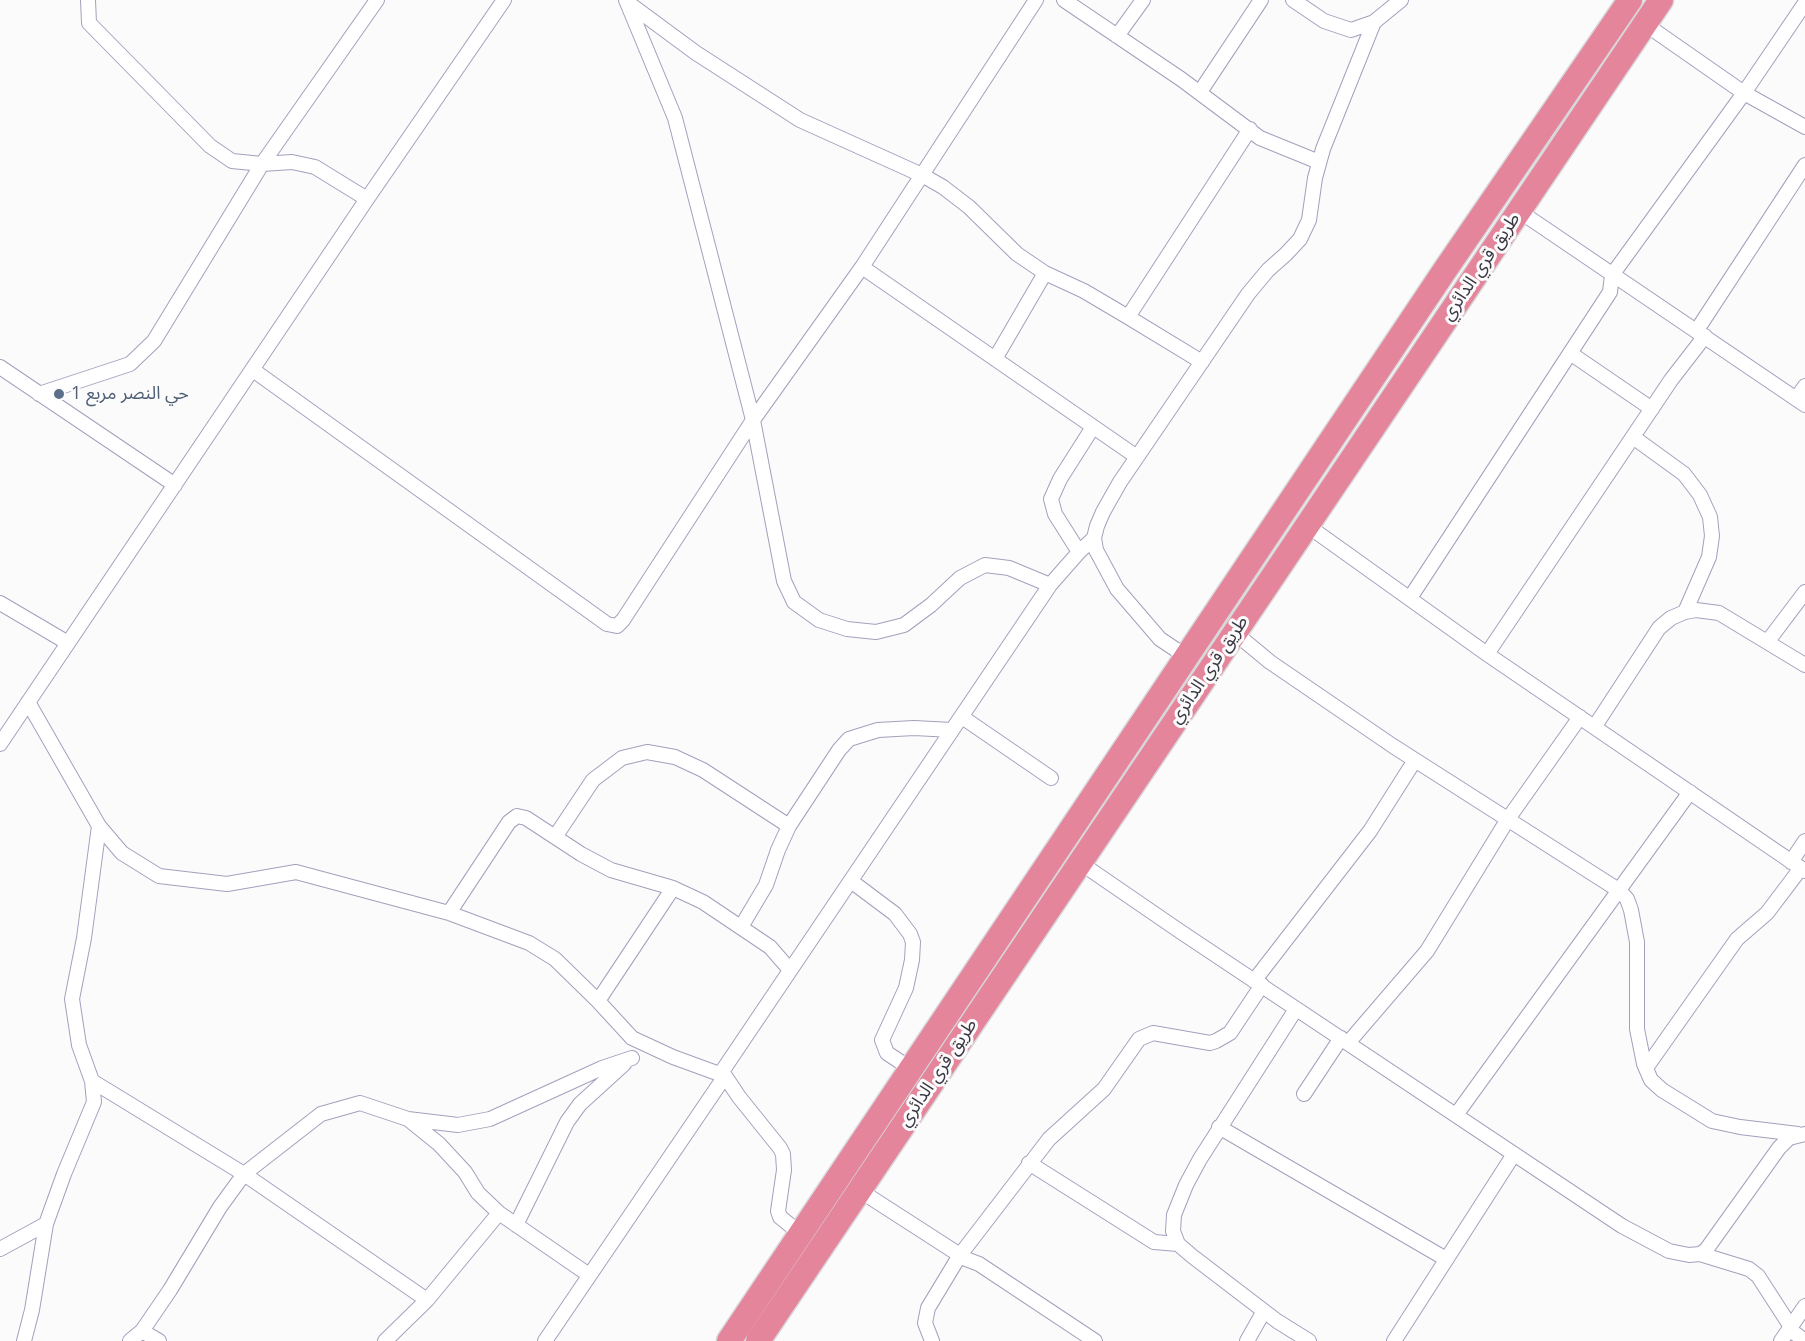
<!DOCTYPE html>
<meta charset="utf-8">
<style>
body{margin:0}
canvas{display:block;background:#fbfbfb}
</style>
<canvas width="1805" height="1341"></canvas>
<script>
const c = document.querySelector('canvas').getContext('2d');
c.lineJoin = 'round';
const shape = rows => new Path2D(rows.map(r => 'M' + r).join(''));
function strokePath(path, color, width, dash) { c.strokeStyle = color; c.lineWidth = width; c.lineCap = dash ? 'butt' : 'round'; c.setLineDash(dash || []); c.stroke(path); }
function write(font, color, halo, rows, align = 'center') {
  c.font = font + ' "Open Sans","Noto Sans Arabic",sans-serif'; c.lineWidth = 6; c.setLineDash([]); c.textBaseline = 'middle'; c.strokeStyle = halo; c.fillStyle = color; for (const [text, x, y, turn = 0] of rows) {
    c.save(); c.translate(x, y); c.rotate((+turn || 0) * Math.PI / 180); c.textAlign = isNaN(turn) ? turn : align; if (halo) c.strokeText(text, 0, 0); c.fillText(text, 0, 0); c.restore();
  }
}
const street = shape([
 [88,0,89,23,210,146,232,161,262,164,292,162,315,167,367,199],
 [626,0,675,118,753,420,784,581,794,602,819,620,847,629,876,632,904,625,931,605,960,578,985,565,1009,568,1050,585],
 [1064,0,1181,79,1260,138,1319,162],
 [1293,0,1324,21,1351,30,1374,22,1401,0],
 [627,2,696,53,800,120,922,175,943,187,969,207,1017,254,1045,273,1084,291,1128,317,1202,362],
 [1645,24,1744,93,1805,127],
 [1117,36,1143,0],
 [1200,92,1261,0],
 [1519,211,1805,405],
 [862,267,1137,457],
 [1128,317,1250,129],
 [1697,330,1805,165],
 [1570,353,1652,409],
 [995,359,1045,273],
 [0,367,175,485],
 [253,370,607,624,617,626,623,620,753,420,862,267,1036,0],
 [39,394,130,364,154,341,262,164,377,0],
 [1796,399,1805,386],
 [1633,437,1684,474,1700,495,1710,517,1712,536,1709,557,1685,612],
 [1308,526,1487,654,1805,871],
 [1079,552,1055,514,1051,499,1060,479,1093,427],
 [1410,598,1610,292,1612,275,1744,93,1805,3],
 [0,603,68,643],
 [1235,633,1270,662,1393,746,1620,891,1627,899,1631,910,1637,942,1637,1029,1644,1064,1651,1080,1662,1090,1712,1121,1740,1127,1798,1134],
 [1768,641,1805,592],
 [1487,654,1671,380,1705,336],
 [1187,657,1160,639,1117,589,1096,550,1094,538,1097,526,1103,512,1120,482,1248,294,1268,270,1286,254,1300,239,1309,220,1315,178,1323,149,1374,22],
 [28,702,99,826,122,853,159,876,227,884,296,872,449,913,529,943,555,959,598,1001,632,1038,673,1057,725,1076,739,1097,780,1148,783,1154,784,1170,778,1211,780,1217,801,1234],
 [962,717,1051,778],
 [1595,726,1659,628,1671,618,1685,612,1696,610,1719,613,1805,665],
 [0,744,367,199,504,0],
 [555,837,593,780,622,758,647,752,675,757,703,770,789,826],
 [1079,862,1181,932,1622,1226,1669,1251,1689,1255,1700,1254,1706,1250,1779,1148,1789,1138,1805,1134],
 [1791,862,1805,841],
 [851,881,895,914,910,934,913,942,912,960,906,988,882,1040,887,1053,911,1069],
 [449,913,509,822,517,816,526,818,581,854,611,870,673,888,703,902,770,947,790,970],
 [741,927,766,885,778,850,789,826,839,750,849,739,878,730,914,728,952,730],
 [1254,981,1370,831,1415,760],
 [598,1001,673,888],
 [1296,1009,1200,1159,1186,1185,1174,1215,1173,1231,1178,1244,1192,1256,1277,1321,1309,1341],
 [1348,1043,1427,951,1508,819,1580,717],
 [1646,1068,1737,939,1767,913,1801,868],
 [721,1073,1050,585,1079,552,1094,538],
 [92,1081,244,1174,427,1300],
 [1304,1094,1341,1038],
 [1456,1115,1690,792],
 [408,1119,439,1144,465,1172,478,1193,499,1213,589,1275],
 [1219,1127,1446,1259],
 [1029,1163,1154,1242,1178,1244],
 [859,1190,966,1259,979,1264,1095,1341],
 [516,1225,567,1122,580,1104,624,1064],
 [0,1249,46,1224],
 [1700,1254,1749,1269,1758,1276,1791,1327],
 [1789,1329,1805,1341],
 [142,1331,159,1341],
 [24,1341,32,1310,46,1224,64,1174,94,1102,92,1081,79,1045,72,999,84,938,99,826],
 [130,1341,142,1331,170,1290,220,1207,244,1174,321,1114,360,1103,408,1119,458,1125,490,1119,602,1068,632,1058],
 [385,1341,427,1300,499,1213],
 [545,1341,725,1076],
 [932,1341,925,1323,928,1308,960,1255,1049,1139,1104,1089,1139,1039,1153,1033,1210,1043,1216,1041,1230,1033,1262,985],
 [1247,1341,1264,1311],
 [1394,1341,1514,1154],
 [1781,1341,1805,1306]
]);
const highway = shape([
 [729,1341,1445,270,1630,0],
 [758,1341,1661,0]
]);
strokePath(street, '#a69fbc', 16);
strokePath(highway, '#d8d7da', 27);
strokePath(street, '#fff', 14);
strokePath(highway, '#e4859b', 24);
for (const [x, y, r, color] of [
 [59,394,6,"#5c6f8a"]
]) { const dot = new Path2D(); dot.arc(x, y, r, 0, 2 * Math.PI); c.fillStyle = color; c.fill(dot); strokePath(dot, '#fbfbfb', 2); }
write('18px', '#3b3844', '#fbfbfb', [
 ["طريق قري الدائري",1481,267,-56],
 ["طريق قري الدائري",1209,670,-56],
 ["طريق قري الدائري",938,1073,-56]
]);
write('18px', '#4e5e75', '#fbfbfb', [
 ["حي النصر مربع 1",71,394]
], 'left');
</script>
